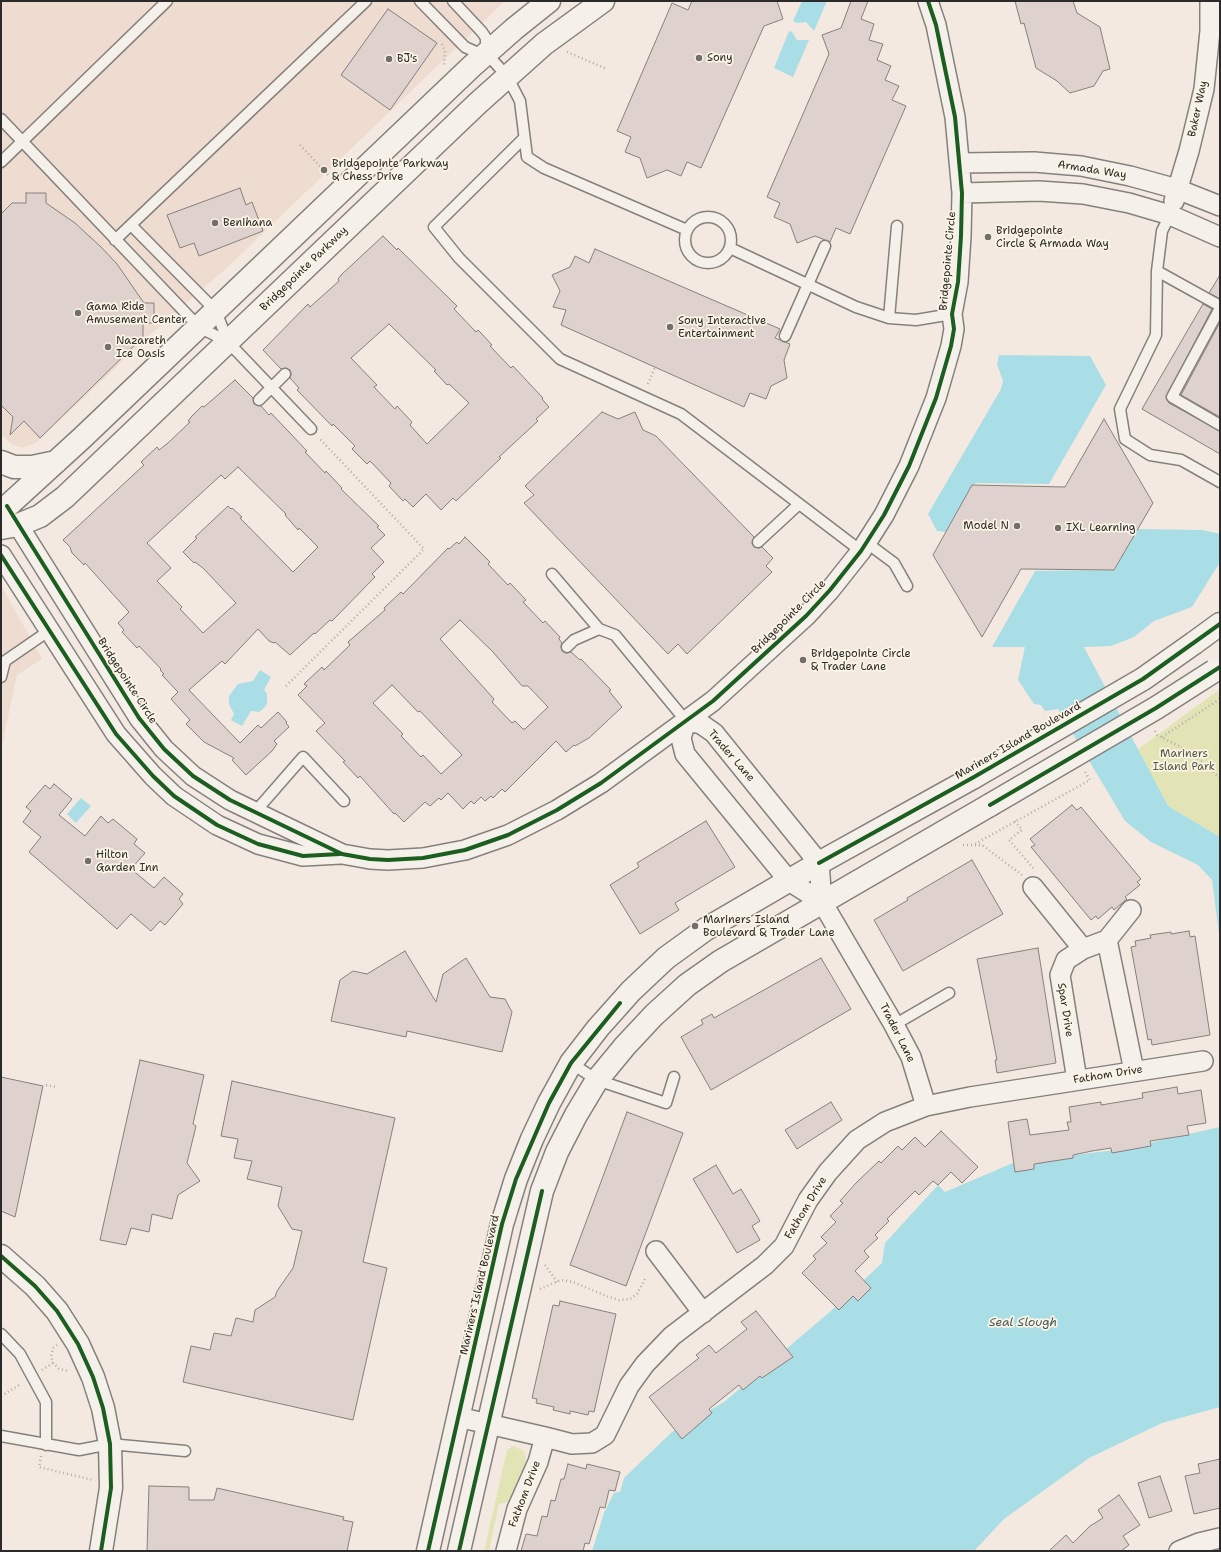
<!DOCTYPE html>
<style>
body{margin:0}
#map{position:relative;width:1221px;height:1552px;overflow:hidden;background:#f3e9e1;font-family:"Shantell Sans",sans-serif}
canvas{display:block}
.frame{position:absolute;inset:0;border:2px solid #2b2b2b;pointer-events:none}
</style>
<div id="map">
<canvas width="1221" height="1552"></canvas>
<div class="frame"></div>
</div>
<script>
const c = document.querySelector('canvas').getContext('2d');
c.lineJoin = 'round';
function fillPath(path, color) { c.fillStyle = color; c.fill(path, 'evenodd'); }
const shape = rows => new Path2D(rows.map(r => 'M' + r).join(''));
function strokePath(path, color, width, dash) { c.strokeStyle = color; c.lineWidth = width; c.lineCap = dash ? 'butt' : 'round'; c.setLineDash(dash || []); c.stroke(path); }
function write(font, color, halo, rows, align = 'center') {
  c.font = font + ' "Shantell Sans",sans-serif'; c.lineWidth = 3.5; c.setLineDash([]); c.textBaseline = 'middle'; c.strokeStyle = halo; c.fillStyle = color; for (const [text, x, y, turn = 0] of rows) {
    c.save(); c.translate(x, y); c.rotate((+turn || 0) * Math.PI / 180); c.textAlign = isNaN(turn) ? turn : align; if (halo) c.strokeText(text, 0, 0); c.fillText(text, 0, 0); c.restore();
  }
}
fillPath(shape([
 [1,1,505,1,230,265,151,334,36,443,22,448,11,444,1,434],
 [1,585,42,659,17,675,1,750]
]), '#efdcd1');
fillPath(shape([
 [1220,689,1220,837,1168,806,1137,750],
 [513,1446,524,1451,526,1462,508,1502,499,1504,489,1551,484,1551,507,1450]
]), '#e2e4b6');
fillPath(shape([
 [802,1,827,1,814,31,806,22,797,23,793,21],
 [789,31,792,32,797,40,809,40,793,77,774,68],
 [999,355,1090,356,1106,385,1049,484,977,483,972,485,946,532,937,531,928,514,1001,389,1003,381,997,364],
 [1138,529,1202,530,1220,534,1220,562,1192,607,1154,621,1134,637,1111,646,1084,647,1168,806,1220,837,1220,942,1212,880,1198,865,1151,842,1125,821,1058,709,1045,711,1041,705,1034,704,1018,680,1025,647,992,647,1035,571,1114,570],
 [260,670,271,677,264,690,267,694,267,704,263,709,259,712,251,711,242,726,231,720,234,714,229,704,229,696,238,684,253,681],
 [81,798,91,806,76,823,67,814],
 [1220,1127,1220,1407,1162,1423,1089,1458,1004,1519,974,1551,592,1551,604,1513,614,1493,620,1492,624,1478,672,1432,724,1402,832,1310,882,1263,885,1243,938,1185,945,1192,1013,1163,1122,1149]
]), '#aadee6');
const building = shape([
 [692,1,777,1,783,19,764,26,701,168,687,162,681,176,667,170,647,178,640,158,625,152,631,137,617,131,672,3,688,10,692,1],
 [851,1,868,1,861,19,874,24,869,40,883,44,877,60,891,66,885,80,899,86,892,100,906,106,850,234,836,228,830,242,815,236,797,243,790,224,774,217,780,203,767,197,829,54,822,35,841,28,851,1],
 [1015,1,1073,1,1077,13,1100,27,1110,69,1103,71,1094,86,1070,93,1057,81,1036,68,1024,23,1021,24,1015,1],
 [388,9,437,43,390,110,341,75,388,9],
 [240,188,246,205,252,202,263,231,199,256,194,243,180,248,167,215,240,188],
 [26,193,46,193,46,203,75,223,101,247,117,264,144,303,154,303,154,323,143,323,143,337,40,438,24,421,10,435,13,417,1,405,1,214,12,203,26,203,26,193],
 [383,236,397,250,398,248,457,306,454,309,476,332,478,330,481,333,492,345,490,346,511,368,513,366,543,398,542,399,549,407,536,419,538,421,499,457,501,458,456,501,453,498,441,510,426,494,413,507,405,499,403,501,389,486,391,483,370,461,367,464,352,449,355,446,333,424,332,426,297,390,299,388,290,378,291,375,290,370,286,368,281,369,263,350,308,304,310,307,339,281,338,279,341,275,383,236],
 [389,324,436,370,434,371,447,385,449,384,469,403,427,444,410,425,412,422,397,406,395,409,374,387,377,385,351,358,389,324],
 [595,249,780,329,775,338,790,344,784,360,787,378,771,386,766,399,750,393,744,407,561,325,566,310,553,307,560,291,552,275,570,267,575,256,589,263,595,249],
 [1220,275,1220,299,1209,293,1220,275],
 [1203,304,1212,309,1166,398,1169,403,1220,431,1220,454,1142,409,1203,304],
 [1220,322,1220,417,1181,395,1220,322],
 [235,380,253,398,254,404,261,406,269,415,271,413,307,451,305,452,325,473,326,471,342,488,341,489,379,526,377,527,385,535,371,548,384,562,372,574,375,577,332,621,330,620,315,634,314,633,290,655,275,642,274,643,269,641,258,629,225,664,222,661,189,690,240,743,258,725,261,728,278,712,287,722,286,723,289,727,274,741,277,744,272,751,246,775,232,760,234,758,204,742,186,724,190,720,171,699,178,692,162,675,164,674,160,670,161,669,139,646,137,648,122,632,124,630,118,623,129,612,85,563,84,565,72,553,70,547,63,540,144,465,141,462,157,447,159,450,168,443,190,422,188,421,191,417,202,406,204,407,235,380],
 [238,467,286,514,285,515,298,530,299,528,318,547,293,572,240,518,242,517,232,508,231,509,228,506,195,537,197,538,183,552,194,563,195,562,203,568,236,603,203,633,180,609,182,607,157,581,171,568,147,543,221,475,225,479,238,467],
 [602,412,618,419,635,412,643,430,656,436,754,537,752,543,754,547,759,548,762,547,773,558,766,566,772,572,687,654,678,644,668,654,524,503,534,495,525,486,602,412],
 [1104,419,1153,503,1114,570,1021,569,982,637,933,555,972,485,1065,487,1104,419],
 [465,537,490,562,488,564,508,585,510,583,526,600,523,602,543,623,545,621,560,637,559,639,562,643,561,646,562,651,566,653,571,652,580,660,581,659,611,690,609,691,622,707,589,738,575,746,574,745,566,752,556,741,505,792,502,789,493,798,491,796,485,801,481,797,474,804,471,801,463,809,448,793,441,800,439,798,430,806,425,802,404,822,395,813,394,814,360,776,358,778,343,762,345,761,316,731,325,723,298,695,307,686,304,684,322,667,324,670,350,645,348,642,385,610,384,608,401,592,403,594,448,548,449,549,457,542,459,544,465,537],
 [460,620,493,652,522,686,528,686,548,707,525,729,523,729,515,721,512,723,492,702,494,699,440,639,460,620],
 [392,685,418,712,420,711,462,755,441,774,423,755,421,757,401,736,403,734,373,703,392,685],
 [54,784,72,799,59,815,85,836,101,816,108,823,113,819,137,839,134,844,145,853,131,869,154,888,164,877,183,894,179,899,183,904,165,925,160,921,151,931,131,914,117,929,29,852,41,837,23,822,31,811,26,807,45,785,50,789,54,784],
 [1072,805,1077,810,1081,807,1141,879,1137,882,1140,885,1125,897,1127,899,1114,910,1112,907,1098,919,1096,916,1091,920,1031,847,1035,845,1030,839,1072,805],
 [706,821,735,867,675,903,679,910,640,934,610,885,639,867,637,863,706,821],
 [972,860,1003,914,903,971,874,920,908,900,907,898,972,860],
 [1189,931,1190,937,1195,936,1210,1035,1152,1045,1151,1039,1148,1040,1131,947,1136,946,1135,941,1151,938,1150,935,1171,932,1171,934,1189,931],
 [1038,948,1056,1063,997,1073,995,1060,997,1060,977,959,1038,948],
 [405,951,436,1002,443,974,466,958,490,997,505,999,512,1012,502,1052,407,1031,406,1037,331,1021,340,980,353,971,367,974,405,951],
 [821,958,851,1009,711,1090,681,1037,703,1024,701,1020,712,1014,714,1018,821,958],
 [140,1060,204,1075,193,1124,196,1126,187,1163,200,1181,178,1195,172,1219,152,1214,149,1232,131,1228,126,1245,100,1240,140,1060],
 [1,1077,43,1086,15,1217,1,1211,1,1077],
 [232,1081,395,1118,363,1262,387,1268,353,1420,183,1382,191,1346,210,1350,214,1333,231,1336,236,1318,253,1322,255,1310,275,1297,277,1291,293,1268,302,1231,292,1229,278,1206,282,1187,247,1179,252,1161,234,1158,238,1139,221,1136,232,1081],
 [1177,1087,1178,1094,1201,1090,1206,1123,1187,1126,1189,1135,1150,1141,1151,1146,1112,1153,1111,1148,1092,1151,1073,1155,1073,1158,1034,1164,1034,1169,1015,1172,1008,1122,1027,1119,1030,1135,1069,1130,1067,1122,1071,1122,1069,1107,1101,1102,1101,1105,1143,1098,1142,1093,1177,1087],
 [831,1102,842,1120,797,1149,785,1130,831,1102],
 [627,1112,683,1133,626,1286,570,1265,627,1112],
 [941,1131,978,1167,962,1183,951,1172,938,1185,933,1181,919,1195,915,1191,887,1219,889,1221,875,1235,878,1238,864,1251,869,1257,855,1271,871,1288,858,1301,853,1296,839,1310,802,1273,816,1259,813,1256,827,1243,821,1237,836,1222,830,1216,843,1203,840,1201,856,1183,879,1161,881,1163,898,1146,902,1150,915,1137,925,1147,941,1131],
 [716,1165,733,1194,741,1189,760,1221,752,1226,760,1240,737,1253,693,1179,716,1165],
 [560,1301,616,1314,594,1412,589,1411,588,1415,570,1411,570,1414,553,1410,554,1407,536,1403,537,1399,532,1398,553,1305,559,1306,560,1301],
 [756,1311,793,1357,762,1378,760,1376,743,1390,739,1385,709,1409,712,1413,682,1439,649,1397,699,1358,696,1355,709,1345,716,1353,747,1329,741,1322,756,1311],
 [1220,1459,1220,1508,1194,1514,1185,1476,1200,1473,1198,1464,1220,1459],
 [568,1464,586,1469,587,1464,620,1472,615,1491,609,1490,605,1508,600,1507,589,1544,585,1543,583,1551,521,1551,526,1534,537,1536,542,1516,547,1517,551,1500,555,1501,561,1479,564,1479,568,1464],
 [1160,1476,1172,1511,1149,1518,1138,1483,1160,1476],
 [149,1486,189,1487,189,1500,214,1500,217,1488,344,1517,343,1520,353,1522,347,1551,147,1551,149,1486],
 [1119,1495,1140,1525,1123,1536,1129,1545,1121,1551,1049,1551,1066,1535,1073,1543,1090,1526,1103,1518,1098,1510,1119,1495]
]);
fillPath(building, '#dfd2ce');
strokePath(building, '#85807d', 1);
const lane = shape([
 [420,1,465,47,478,53,484,53],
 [453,1,482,32,486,38,486,51],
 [486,53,507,76,520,101,527,157,544,168,687,230],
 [1,119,199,327,228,342,311,429],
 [524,138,434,227,459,258,560,359,681,414,861,551],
 [1,162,167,1],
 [1170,215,1162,231,1157,271,1156,335,1120,409,1125,439,1150,455,1181,460,1220,482],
 '685 240a23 23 0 1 1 46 0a23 23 0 1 1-46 0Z',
 [131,225,216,311,228,342],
 [115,240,366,1],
 [730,248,856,307,889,318,916,320,952,314],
 [1157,271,1220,306],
 [1220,308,1172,397,1220,425],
 [889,318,897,226],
 [785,336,825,246],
 [259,400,285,374],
 [758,542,798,505],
 [867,543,894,563,907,586],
 [552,574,599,629],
 [567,647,574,640,599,629,615,635,686,721],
 [1,677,5,661,50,630],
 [255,812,303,757,344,801],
 [894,1025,949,993],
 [571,1063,597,1080,666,1103,674,1077],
 [1,1334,20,1354,46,1402,46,1445],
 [1,1436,79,1450,110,1444,185,1451]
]);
const street = shape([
 [960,163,1034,162,1081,166,1130,176,1177,189,1220,206],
 [962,193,1039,191,1083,194,1129,203,1170,215,1220,237],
 [1174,201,1189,151,1204,89,1210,31,1210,1],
 [18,525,139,718,164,749,193,776,230,800,342,854,370,859,388,860,423,858,465,850,508,835,557,810,601,783,713,701,806,616,830,590,861,551,884,515,909,466,936,398,951,346,954,329,952,314,958,282,961,236,962,193,955,117,936,25,928,1],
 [1,555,116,734,153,776,174,796,217,825,258,844,303,856,341,854],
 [686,721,701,724,714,733,819,863,822,902,894,1025,911,1057,926,1106],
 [686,721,681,738,685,754,789,881,822,902],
 [1033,887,1083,949],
 [1107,940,1131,910],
 [1077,1080,1060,975,1066,960,1083,949,1107,940,1134,1071],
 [656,1251,703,1313],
 [458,1417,545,1437],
 [506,1551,517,1509,538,1462,545,1437,572,1444,592,1443,605,1435,629,1386,645,1364,672,1336,765,1265,784,1246,808,1200,828,1172,857,1140,885,1122,926,1106,970,1097,1203,1061],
 [1179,1551,1199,1543,1220,1538]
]);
const secondary = shape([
 [1,462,14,467,32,467,56,462],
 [1,512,82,438,471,67,514,29,549,1],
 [1,528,18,525,40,516,65,497,478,103,544,44,603,1],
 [1194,643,1220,624],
 [1,1256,35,1286,57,1311,78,1344,93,1377,103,1408,110,1444,111,1488,101,1551],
 [428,1551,502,1224,516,1179,532,1139,549,1103,571,1063,598,1028,631,991,666,958,706,929,819,863,974,777],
 [459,1551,542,1191,557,1152,576,1115,597,1080,625,1046,654,1015,687,985,721,961,990,805]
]);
strokePath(lane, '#85807d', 13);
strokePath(street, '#85807d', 22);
strokePath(secondary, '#85807d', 25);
strokePath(shape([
 [442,44,445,51,444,66],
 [567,52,607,69],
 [300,145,330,177],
 [648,384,655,367],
 [286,686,424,549,319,438],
 [1155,731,1157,735,1192,753,1220,778],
 [1162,737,1220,699],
 [1015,821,1022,830,1009,840,1034,869],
 [975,844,1090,780,1085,772],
 [963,845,982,845,1022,875],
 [46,1085,56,1087],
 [545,1265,557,1282],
 [540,1289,561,1280,573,1282,609,1297,619,1300,630,1299,637,1294,645,1279],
 [57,1345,53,1348,51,1356,53,1363,59,1369,69,1371],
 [42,1370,53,1363],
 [1,1396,21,1384],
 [41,1456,39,1467,93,1480]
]), '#b0ada9', 2.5, [1, 3]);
strokePath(lane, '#f5f1ea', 10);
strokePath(street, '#f5f1ea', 19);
strokePath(secondary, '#f5f1ea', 22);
const secondaryBridge = shape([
 [974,777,1143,679,1194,643],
 [990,805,1156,708,1214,671]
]);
strokePath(secondaryBridge, '#85807d', 25, []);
strokePath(secondaryBridge, '#f5f1ea', 22);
strokePath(shape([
 [7,506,139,718,164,749,193,776,230,800,342,854,370,859,388,860,423,858,465,850,508,835,557,810,601,783,713,701,806,616,830,590,861,551,884,515,909,466,936,398,951,346,954,329,952,314,958,282,961,236,962,193,955,117,936,25,928,1],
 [1,555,116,734,153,776,174,796,217,825,258,844,303,856,340,854],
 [990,805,1156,708,1220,667],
 [819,863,974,777,1143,679,1220,624],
 [1,1256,35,1286,57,1311,78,1344,93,1377,103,1408,110,1444,111,1488,101,1551],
 [428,1551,502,1224,516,1179,549,1103,571,1063,620,1003],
 [459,1551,542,1191]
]), '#1b5e20', 4);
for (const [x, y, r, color] of [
 [699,58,4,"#716e6b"],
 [389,59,4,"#716e6b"],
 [324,170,4,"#716e6b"],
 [215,223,4,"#716e6b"],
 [988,237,4,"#716e6b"],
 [78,313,4,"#716e6b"],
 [670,327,4,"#716e6b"],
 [108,347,4,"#716e6b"],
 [1017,526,4,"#716e6b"],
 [1058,528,4,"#716e6b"],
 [803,660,4,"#716e6b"],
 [88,861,4,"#716e6b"],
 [695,926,4,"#716e6b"]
]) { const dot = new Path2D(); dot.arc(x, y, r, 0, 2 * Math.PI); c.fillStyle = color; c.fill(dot); strokePath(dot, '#fcf5e5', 1.5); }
write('11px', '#2b2b2b', '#fcf5e5', [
 ["Sony",707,58],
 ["BJ's",397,59],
 ["Bridgepointe Parkway",332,164],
 ["& Chess Drive",332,177],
 ["Benihana",223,223],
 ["Bridgepointe",996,231],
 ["Circle & Armada Way",996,244],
 ["Gama Ride",86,307],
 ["Amusement Center",86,320],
 ["Sony Interactive",678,321],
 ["Entertainment",678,334],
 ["Nazareth",116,341],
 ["Ice Oasis",116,354],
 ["Model N",1009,526,"right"],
 ["IXL Learning",1066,528],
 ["Bridgepointe Circle",811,654],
 ["& Trader Lane",811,667],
 ["Hilton",96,855],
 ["Garden Inn",96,868],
 ["Mariners Island",703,920],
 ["Boulevard & Trader Lane",703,933]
], 'left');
write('11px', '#2b2b2b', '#fcf5e5', [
 ["Baker Way",1198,109,-78],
 ["Armada Way",1092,170,9],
 ["Bridgepointe Circle",948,261,-85],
 ["Bridgepointe Parkway",304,269,-44],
 ["Bridgepointe Circle",789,617,-45],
 ["Bridgepointe Circle",127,681,57],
 ["Mariners Island Boulevard",1018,741,-30],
 ["Trader Lane",731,756,49],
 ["Spar Drive",1065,1010,81],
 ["Trader Lane",897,1033,63],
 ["Fathom Drive",1108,1075,-9],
 ["Fathom Drive",806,1208,-59],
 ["Mariners Island Boulevard",480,1285,-77],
 ["Fathom Drive",525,1494,-69]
]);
write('11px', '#555845', '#fcf5e5', [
 ["Mariners",1184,754],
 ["Island Park",1184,767]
]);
write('italic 12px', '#43575a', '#fcf5e5', [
 ["Seal Slough",1023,1323]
]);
</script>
